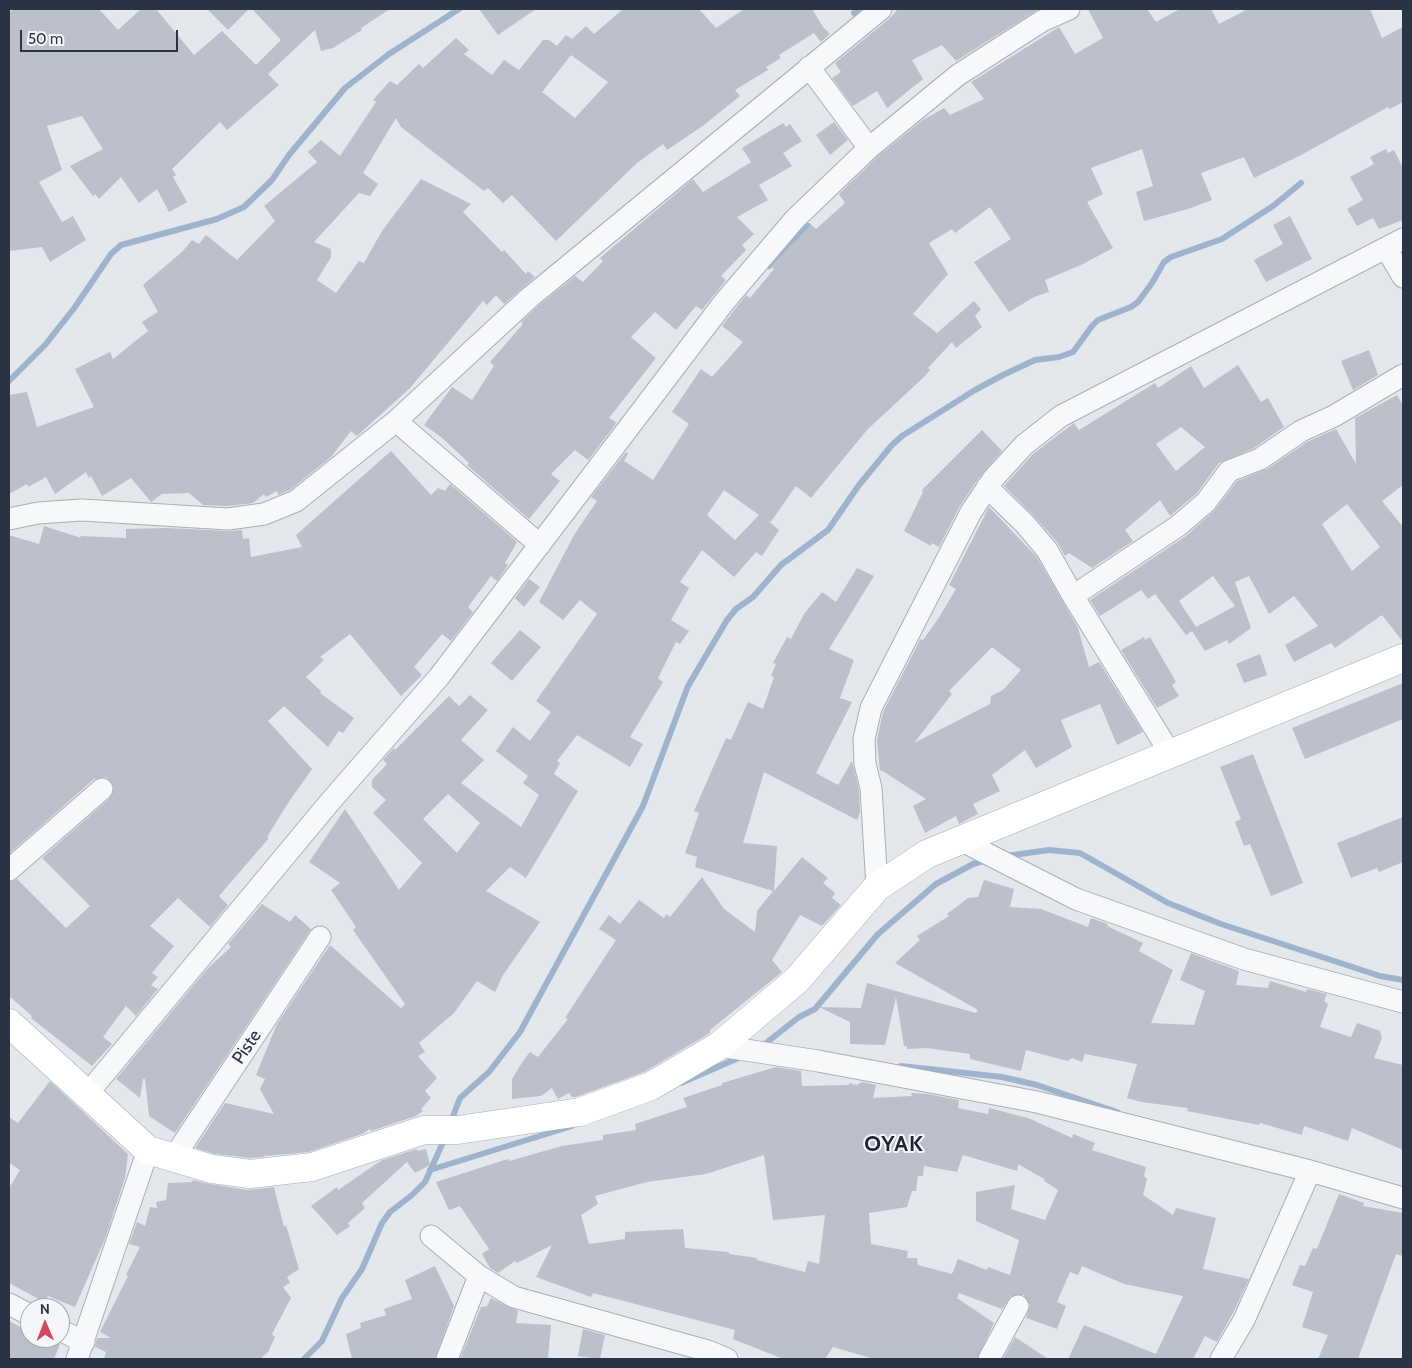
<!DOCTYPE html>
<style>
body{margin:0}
#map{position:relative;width:1412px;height:1368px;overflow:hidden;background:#e4e7ec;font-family:Cabin,sans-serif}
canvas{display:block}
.frame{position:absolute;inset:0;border:10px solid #2b3445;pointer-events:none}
.north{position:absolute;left:20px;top:1298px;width:50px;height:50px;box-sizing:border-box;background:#f4f6f9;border:1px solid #a4a8b1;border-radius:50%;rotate:359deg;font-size:14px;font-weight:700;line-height:20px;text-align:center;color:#2b3445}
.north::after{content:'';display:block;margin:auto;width:18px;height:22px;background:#d1495b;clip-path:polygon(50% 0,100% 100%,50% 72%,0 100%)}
.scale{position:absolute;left:20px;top:30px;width:158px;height:22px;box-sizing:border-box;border:2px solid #2b3445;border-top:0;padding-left:6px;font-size:15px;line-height:18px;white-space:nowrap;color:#2b3445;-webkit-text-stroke:4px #f4f6f9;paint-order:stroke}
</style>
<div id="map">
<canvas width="1412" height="1368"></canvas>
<div class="frame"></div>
<div class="north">N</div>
<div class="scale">50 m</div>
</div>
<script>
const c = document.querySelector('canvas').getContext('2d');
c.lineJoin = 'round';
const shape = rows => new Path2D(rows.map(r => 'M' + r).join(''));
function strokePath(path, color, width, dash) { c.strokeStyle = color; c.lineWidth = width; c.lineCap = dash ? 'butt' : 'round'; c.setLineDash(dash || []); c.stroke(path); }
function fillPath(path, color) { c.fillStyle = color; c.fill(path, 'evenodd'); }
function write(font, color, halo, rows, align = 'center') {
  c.font = font + ' Cabin,sans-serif'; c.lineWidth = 4; c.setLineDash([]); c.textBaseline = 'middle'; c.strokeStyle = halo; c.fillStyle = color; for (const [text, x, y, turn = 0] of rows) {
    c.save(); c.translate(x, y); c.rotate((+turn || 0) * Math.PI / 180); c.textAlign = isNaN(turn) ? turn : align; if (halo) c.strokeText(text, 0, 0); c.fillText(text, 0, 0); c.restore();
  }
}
strokePath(shape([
 [854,13,858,9],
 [769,266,808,226],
 [9,381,45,345,75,307,111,254,121,245,217,219,244,207,272,180,289,155,345,88,389,54,459,9],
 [1006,856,1049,850,1080,853,1168,903,1221,924,1380,976,1403,980],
 [761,1047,799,1017,815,1009,878,934,936,884,973,864,987,860],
 [901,1066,1002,1077,1037,1085,1117,1112],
 [681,1083,743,1056],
 [450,1124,460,1098,489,1072,520,1032,643,806,688,686,727,620,736,609,753,597,781,565,828,530,859,485,892,445,902,436,975,390,1003,375,1035,360,1059,357,1073,352,1092,326,1098,320,1131,307,1138,302,1152,283,1164,262,1171,257,1222,239,1273,206,1301,183],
 [430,1170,572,1126],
 [304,1359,322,1341,342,1298,362,1269,382,1223,390,1212,412,1195,425,1182,445,1138]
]), '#9fb4cc', 6);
fillPath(shape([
 [15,9,99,9,118,30,141,9,156,9,194,55,222,31,256,65,281,40,252,9,390,9,361,28,362,30,333,48,321,51,315,30,268,74,279,85,227,130,220,122,172,169,176,175,173,177,187,202,169,212,157,189,139,203,121,177,99,199,95,194,93,196,70,166,103,149,82,116,47,126,62,170,39,182,62,222,73,216,86,240,50,262,42,247,9,251,9,12],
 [207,9,249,9,228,30],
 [479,9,536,9,498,35],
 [623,9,699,9,716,28,744,9,812,9,823,27,830,34,821,42,814,33,779,55,781,58,766,67,768,70,735,90,740,96,704,125,667,150,663,144,637,163,556,241,512,195,503,203,488,188,484,191,401,127,396,118,363,173,378,184,370,196,359,193,314,242,331,249,331,257,317,280,336,293,359,261,364,263,382,231,421,179,471,204,463,212,502,252,504,250,526,274,528,271,535,277,504,304,496,295,487,305,483,301,410,388,357,436,351,431,331,457,290,490,278,495,277,491,266,497,264,494,253,503,228,506,203,505,189,493,162,494,151,502,131,478,102,496,91,476,89,478,86,472,55,494,46,477,28,487,27,484,9,494,9,395,27,392,37,427,94,407,75,369,110,352,113,359,148,331,142,322,158,312,143,285,182,252,192,240,199,244,206,235,237,260,275,221,264,206,317,162,308,152,321,140,340,156,376,102,373,100,390,81,397,85,419,64,423,68,456,38,469,50,464,54,492,75,504,60,519,70,543,40,549,40,557,46,566,35,572,39,586,26,594,34],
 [571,55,608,82,575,118,542,92],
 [898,9,1039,9,956,61,942,45,912,60,923,79,887,108,877,91,853,106,832,78,841,72,835,63,889,19],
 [1088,9,1147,9,1156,22,1180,9,1211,9,1219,24,1248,9,1370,9,1382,38,1403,27,1403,102,1390,109,1388,107,1301,155,1254,178,1244,157,1201,173,1212,200,1188,209,1144,221,1136,192,1153,186,1142,149,1091,168,1103,194,1087,202,1113,248,1081,265,1045,280,1049,292,1034,297,1009,312,974,262,1011,239,990,207,955,233,952,229,929,243,948,274,913,314,937,333,974,301,981,309,975,316,982,327,956,348,952,342,928,368,930,370,924,377,867,430,811,498,796,486,770,523,767,520,779,530,762,556,756,552,734,577,702,550,680,582,689,588,671,620,689,631,680,644,676,642,658,678,663,682,630,737,643,744,630,767,577,735,557,761,560,763,554,774,578,791,526,878,510,867,486,891,540,922,503,975,495,992,477,981,454,1013,419,1043,425,1052,418,1056,437,1078,425,1091,431,1098,421,1109,423,1111,416,1116,371,1131,370,1129,362,1134,309,1152,266,1156,264,1154,265,1157,250,1158,215,1154,195,1148,225,1103,274,1114,260,1089,265,1079,256,1075,277,1024,330,945,401,1008,405,1004,353,930,356,927,331,890,340,883,309,862,345,809,399,890,422,863,373,813,386,800,372,787,372,780,387,764,383,760,391,751,394,748,395,750,449,696,459,706,470,695,488,710,461,740,484,760,461,783,521,827,539,795,523,783,528,776,496,751,513,727,530,741,551,712,536,701,597,614,580,600,563,620,539,602,574,535,597,501,591,497,626,452,628,454,624,461,653,480,689,424,672,412,701,369,712,377,743,342,722,326,735,309,746,295,750,298,774,269,771,266,811,225,816,229,845,203,839,194,877,157,923,120,944,108,950,115,984,99,971,82,1059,27,1075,54,1103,38],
 [724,490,759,515,735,540,707,515],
 [448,794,480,823,457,853,423,819],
 [834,122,848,140,830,155,816,135],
 [783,123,786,127,790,124,802,141,783,153,792,166,759,185,768,200,737,217,754,234,742,245,746,250,721,276,726,280,702,310,696,306,676,330,655,312,631,337,656,358,609,418,616,422,615,425,588,460,575,450,551,474,560,481,529,519,467,465,469,463,441,437,424,425,452,387,472,400,494,366,490,362,523,324,521,322,537,307,575,276,583,282,603,261,600,258,693,179,703,192,751,162,742,148],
 [1386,149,1388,153,1394,150,1403,168,1403,220,1379,229,1373,218,1357,226,1347,209,1363,200,1350,177,1374,164,1370,157],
 [1290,216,1312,259,1266,282,1254,260,1283,244,1273,225],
 [1369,350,1378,375,1353,390,1341,361],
 [1238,365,1261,402,1268,398,1284,427,1254,448,1219,463,1197,493,1170,516,1160,500,1125,530,1133,541,1092,568,1069,553,1065,556,1057,542,1034,516,1004,486,1033,454,1074,423,1079,430,1155,383,1158,388,1191,366,1204,388],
 [1181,427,1205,447,1176,471,1156,444],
 [1397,395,1403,405,1403,485,1382,501,1403,527,1403,642,1382,615,1335,648,1331,643,1294,662,1285,645,1318,626,1294,596,1269,614,1249,576,1235,582,1251,628,1229,644,1227,640,1205,651,1192,631,1186,635,1155,594,1148,599,1141,590,1100,616,1090,600,1186,536,1214,511,1237,481,1267,469,1307,442,1336,429,1356,464,1355,418],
 [1347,504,1380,547,1352,571,1322,524],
 [1213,576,1235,606,1196,627,1179,601],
 [982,430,1002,451,978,479,960,506,939,547,932,543,931,546,904,531,923,492,922,490],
 [391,451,431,495,438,488,445,491,450,484,514,539,517,542,505,563,508,565,497,581,491,576,468,607,473,612,451,641,442,634,414,667,422,675,401,696,350,634,320,657,324,660,306,677,321,691,320,693,354,718,343,733,339,731,328,747,284,706,268,721,312,769,288,803,267,837,269,838,219,896,228,905,210,927,178,898,150,926,174,946,152,973,158,977,151,985,158,989,136,1016,126,1006,103,1037,112,1044,92,1066,31,1018,32,1016,9,996,9,882,17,879,66,928,90,906,42,858,110,798,114,787,106,777,94,779,9,854,9,535,39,544,44,526,81,538,80,536,126,538,126,529,166,528,227,531,242,530,243,539,249,538,251,557,302,547,296,535],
 [989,507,1037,557,1078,628,1089,667,1099,662,1143,732,1117,745,1100,704,1061,720,1072,747,1036,768,1025,750,992,775,1000,791,973,804,978,814,959,824,956,816,925,833,913,806,926,799,881,770,880,772,877,740,883,712,919,642,920,639,923,640,938,619,956,589,949,585],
 [992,647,1021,670,1003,690,991,696,990,704,914,743,952,694,949,691],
 [857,568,874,576,829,649,854,660,840,698,852,702,816,773,838,785,852,761,859,790,860,812,857,820,764,772,743,843,777,846,774,891,802,857,828,878,823,883,835,893,832,898,841,905,822,926,800,915,772,960,782,972,710,1030,710,1033,644,1072,576,1097,572,1097,569,1093,558,1099,552,1088,541,1096,512,1099,512,1079,523,1061,530,1052,538,1057,568,1019,565,1018,616,940,599,929,609,915,620,924,639,900,664,918,666,914,670,917,702,877,724,909,755,932,757,911,773,891,695,867,697,857,685,853,699,813,694,811,726,738,731,740,748,702,763,709,774,677,771,676,776,664,773,663,787,637,791,639,804,614,822,592,836,602],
 [529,579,540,587,524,607,515,598],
 [520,630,541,647,512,681,491,663],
 [1144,637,1145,640,1150,637,1176,682,1172,685,1179,696,1157,708,1121,650],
 [1260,654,1267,675,1244,683,1236,664],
 [1403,683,1403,719,1305,759,1292,728],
 [1253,754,1303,883,1271,896,1250,844,1244,846,1235,822,1241,819,1220,767],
 [1403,817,1403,862,1379,872,1377,868,1351,878,1337,843],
 [984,880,1014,889,1010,907,1041,909,1088,927,1091,918,1108,924,1107,926,1143,943,1139,951,1173,970,1151,1023,1194,1025,1205,991,1180,980,1191,953,1239,971,1236,985,1268,988,1270,981,1306,992,1307,989,1327,994,1324,1001,1328,1004,1320,1027,1351,1037,1357,1023,1380,1031,1382,1038,1374,1058,1403,1065,1403,1150,1352,1128,1348,1141,1304,1126,1302,1135,1260,1123,1259,1125,1187,1111,1188,1108,1141,1102,1127,1098,1137,1064,1085,1054,1082,1062,1072,1058,1068,1061,1026,1050,1021,1071,970,1059,970,1054,927,1048,907,1049,907,1046,904,1046,896,997,885,1045,850,1044,850,1022,819,1007,861,1008,867,983,976,1013,978,1010,895,963,920,940,917,936,949,916,947,914,968,898,978,897],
 [262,904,290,922,295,915,311,929,175,1133,149,1116,145,1079,143,1079,140,1098,116,1079,208,968,231,947,228,944],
 [776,1067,801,1071,802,1086,849,1085,849,1083,857,1085,862,1082,876,1085,873,1098,912,1096,911,1093,927,1094,959,1100,958,1108,988,1114,989,1108,1028,1118,1072,1138,1073,1134,1095,1143,1092,1150,1146,1167,1144,1176,1147,1179,1143,1195,1173,1215,1176,1208,1216,1218,1203,1269,1249,1279,1234,1311,1217,1342,1205,1336,1193,1359,1068,1359,1084,1325,1156,1354,1183,1296,1124,1284,1082,1266,1078,1275,1070,1272,1057,1302,1066,1306,1057,1329,1026,1318,1030,1305,1024,1295,1011,1296,1002,1309,959,1293,957,1298,994,1323,977,1359,874,1359,833,1347,825,1359,783,1359,733,1339,735,1330,593,1293,591,1297,536,1277,552,1245,517,1263,515,1261,498,1273,490,1268,482,1254,489,1249,460,1206,449,1210,436,1182,508,1159,509,1161,562,1146,603,1140,603,1135,636,1130,635,1124,687,1107,683,1098,722,1085,722,1083],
 [764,1155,773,1220,825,1215,819,1264,808,1261,805,1272,757,1260,757,1258,729,1254,729,1252,685,1248,683,1229,625,1232,625,1239,589,1244,581,1215,598,1204,595,1196,647,1182,706,1174],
 [963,1155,1017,1171,1018,1164,1046,1180,1043,1180,1058,1190,1045,1220,1011,1209,1015,1185,976,1192,976,1221,1019,1240,1010,1275,988,1267,987,1270,958,1259,952,1274,918,1265,917,1258,907,1258,908,1251,871,1244,869,1213,907,1207,912,1191,916,1191,918,1176,923,1176,924,1166,957,1172],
 [50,1081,128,1154,125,1178,105,1239,75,1307,48,1296,44,1302,9,1283,9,1188,20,1170,9,1163,9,1117,18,1123],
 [417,1149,417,1151,426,1149,430,1165,415,1173,407,1162,362,1203,365,1208,348,1223,350,1226,337,1235,311,1206,337,1187,338,1190,382,1160],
 [193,1180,210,1184,248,1190,274,1187,284,1227,286,1225,299,1269,287,1277,290,1283,283,1287,291,1298,272,1334,275,1337,268,1352,260,1359,104,1359,106,1352,95,1347,96,1341,97,1338,111,1338,100,1332,128,1276,126,1275,140,1247,129,1244,137,1222,145,1226,150,1207,157,1208,156,1202,166,1200,168,1183,192,1182],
 [1339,1194,1364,1203,1363,1206,1403,1213,1403,1256,1396,1254,1358,1359,1318,1359,1328,1335,1302,1327,1313,1292,1292,1285,1300,1265,1305,1266,1313,1248,1317,1249],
 [435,1266,454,1306,435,1359,352,1359,346,1334,361,1328,360,1323,386,1315,384,1309,412,1299,405,1280],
 [491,1298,518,1311,516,1323,551,1325,548,1359,460,1359,481,1307,487,1306],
 [9,1321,28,1331,24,1338,51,1338,60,1344,54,1359,9,1359],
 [583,1329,605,1335,600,1359,578,1356],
 [1015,1337,1048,1359,1003,1359]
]), '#bbc0ca');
const minor = shape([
 [809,67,869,148],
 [1386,248,1403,277],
 [396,421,540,545],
 [987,487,1025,524,1047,550,1073,596,1170,753],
 [9,519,38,513,82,510,228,519,264,514,296,501,396,421,529,298,881,9],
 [1073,596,1178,526,1206,502,1229,471,1260,459,1301,431,1334,416,1403,375],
 [958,839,1076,899,1244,959,1403,1002],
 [9,870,102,789],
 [877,887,871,788,865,764,864,739,871,708,971,512,993,479,1024,445,1061,416,1403,239],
 [719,1046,818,1061,1037,1102,1310,1171,1403,1198],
 [88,1093,329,803,439,677,725,301,795,219,869,148,958,75,1042,21,1069,9],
 [174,1157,320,937],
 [431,1236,479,1276,514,1297,708,1351,727,1359],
 [9,1304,30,1315],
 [60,1330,84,1342],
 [77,1359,148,1150],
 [447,1359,479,1276],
 [989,1359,1018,1306],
 [1221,1359,1244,1320,1310,1171]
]);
const secondary = shape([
 [9,1023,148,1150,212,1169,250,1174,312,1167,424,1130,458,1130,580,1112,651,1086,719,1046,797,980,877,887,927,854,1403,658]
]);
strokePath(minor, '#a9aeb7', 23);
strokePath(secondary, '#a9aeb7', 29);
strokePath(minor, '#f7f8fa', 21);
strokePath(secondary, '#fff', 28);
write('18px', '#2b3445', '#f4f6f9', [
 ["Piste",247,1047,-56]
]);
c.letterSpacing = '1px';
write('bold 22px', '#1d2536', '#f4f6f9', [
 ["OYAK",894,1145]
]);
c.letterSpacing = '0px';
</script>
